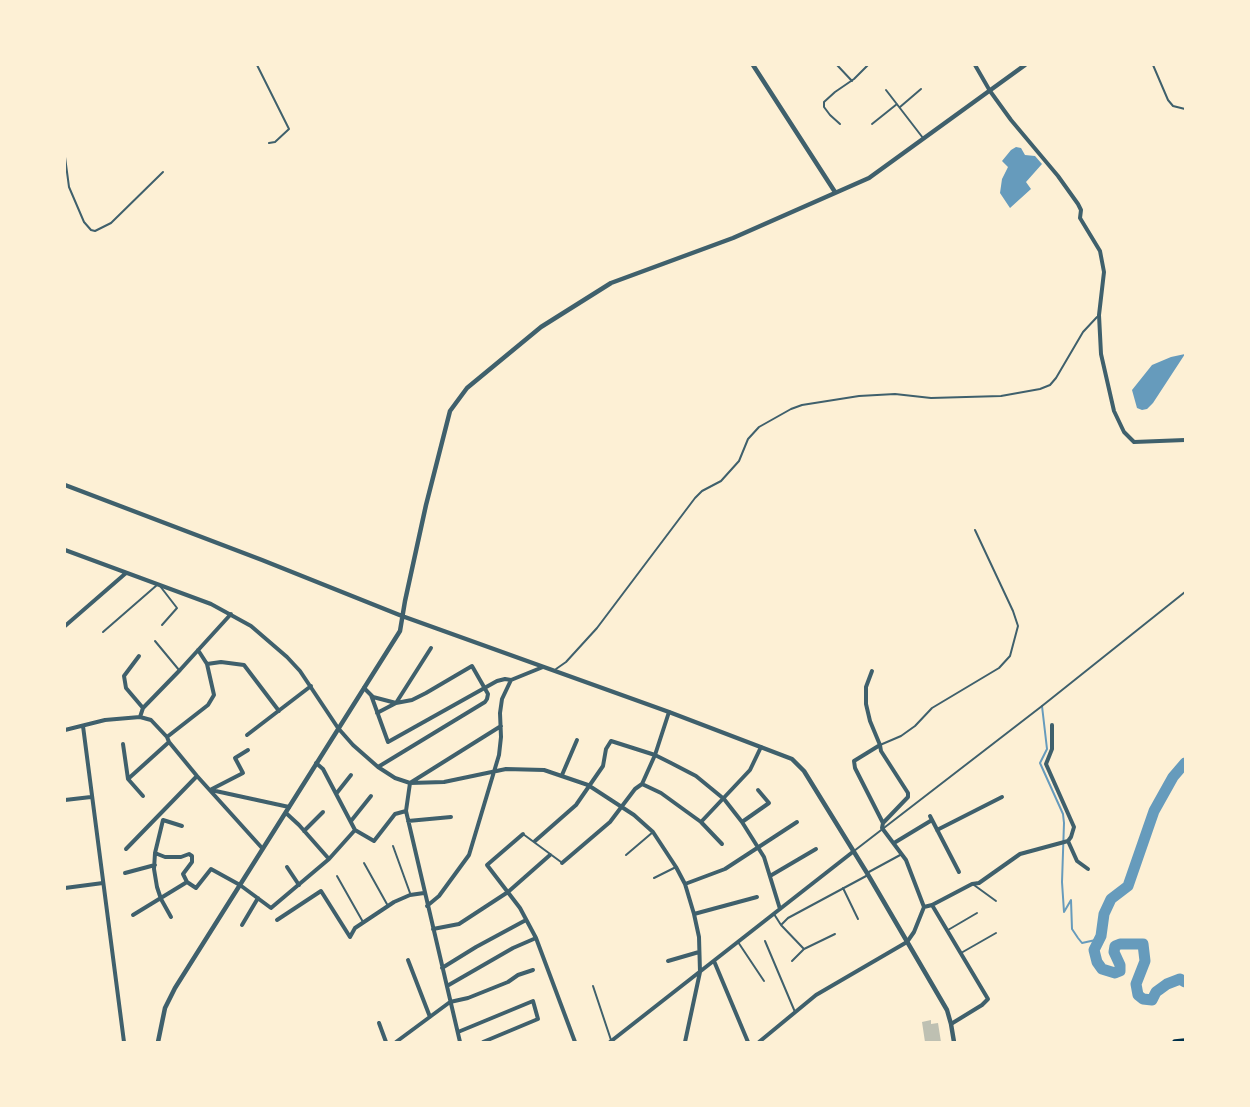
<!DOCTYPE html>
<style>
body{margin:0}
#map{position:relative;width:1250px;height:1107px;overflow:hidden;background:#fdf0d5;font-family:"Alegreya Sans",sans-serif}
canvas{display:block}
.frame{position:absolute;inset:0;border:66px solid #fdf0d5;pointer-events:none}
</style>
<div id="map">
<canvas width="1250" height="1107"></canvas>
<div class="frame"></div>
</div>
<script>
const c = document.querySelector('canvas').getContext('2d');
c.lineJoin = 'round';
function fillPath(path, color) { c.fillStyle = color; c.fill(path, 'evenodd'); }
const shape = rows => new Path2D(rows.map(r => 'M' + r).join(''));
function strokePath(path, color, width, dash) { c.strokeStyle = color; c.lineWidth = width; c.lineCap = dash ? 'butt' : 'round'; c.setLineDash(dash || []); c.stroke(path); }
fillPath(shape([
 [1016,147,1021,148,1025,155,1035,156,1042,164,1026,182,1031,189,1010,208,1000,193,1002,179,1008,167,1002,161,1011,150],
 [1185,354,1153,403,1147,409,1142,410,1137,408,1132,390,1152,365,1171,357]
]), '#669bbc');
strokePath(shape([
 [1042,706,1047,749,1040,763,1063,814,1064,823,1062,882,1064,912,1071,900,1072,929,1078,938,1082,943,1100,939]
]), '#669bbc', 2);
strokePath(shape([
 [1185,763,1173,777,1154,811,1128,886,1111,899,1104,914,1101,936,1094,950,1097,962,1102,969,1115,973,1120,971,1120,965,1114,952,1115,946,1120,944,1143,944,1145,961,1136,984,1138,995,1143,999,1152,1000,1156,992,1167,984,1180,979,1185,982]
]), '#669bbc', 11);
fillPath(shape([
 [931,1020,931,1024,938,1023,941,1042,925,1042,922,1022]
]), '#bec0b2');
strokePath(shape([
 [257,65,289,129,275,142,269,143],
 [837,65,852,81],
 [1153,65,1168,100,1173,106,1185,109],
 [886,90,923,138],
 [900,107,921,89],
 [840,124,830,115,824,107,824,102,835,92,854,79,868,65],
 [872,124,897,104],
 [65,157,69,187,84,222,91,230,95,231,111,223,163,172],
 [160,586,177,608,162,625],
 [103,632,157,585],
 [155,641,179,670],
 [556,669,566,662,597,628,695,498,702,491,721,481,739,461,748,439,759,427,791,409,802,405,859,396,895,394,931,398,1001,396,1040,389,1050,385,1056,378,1083,332,1097,317],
 [880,745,901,736,915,726,932,708,999,668,1010,656,1018,626,1013,611,975,530],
 [523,834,561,862],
 [393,846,410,893],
 [854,851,1042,706,1185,592],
 [626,855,653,832],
 [364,863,388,906],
 [867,873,902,854],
 [337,876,363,922],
 [654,878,676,867],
 [974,885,996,901],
 [843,888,858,919],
 [774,914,781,925,803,948],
 [781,925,788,918,868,875],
 [948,930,977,913],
 [765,941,795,1012],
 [738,942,764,981],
 [961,953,996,933],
 [792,961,804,949,835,934],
 [593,986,611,1040]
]), '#3f606c', 2);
strokePath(shape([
 [975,65,990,91,1011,120,1058,176,1078,204,1081,210,1080,218,1100,251,1104,272,1099,315,1101,354,1114,411,1124,432,1134,442,1185,440],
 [65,550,211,604,251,626,287,657,300,671,338,728,353,745,378,767,395,778,410,783,444,782,506,769,544,770,588,785,634,815,653,832,676,867,685,884,694,914,699,937,700,972,685,1042],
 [65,626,126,573],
 [139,656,124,676,126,688,143,708],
 [207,664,221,662,244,665,279,711],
 [872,671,866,687,866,704,870,721,880,745],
 [364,688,373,697,396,703],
 [371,695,388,742,497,681,505,679,511,680,543,667],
 [396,703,431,648],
 [377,713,396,703,412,700,426,693,472,666,488,694,487,699,485,702,378,767],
 [140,717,143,708,180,670,231,614],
 [83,726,124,1042],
 [65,730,105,720,140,717,151,720,167,737,169,742,197,776,262,848],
 [247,735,311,686],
 [167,737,208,705,214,695,207,664,198,650],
 [123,744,128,779,143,796],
 [316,763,323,769,355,830,374,841,395,814,406,811],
 [562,775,577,740],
 [128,779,169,742],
 [642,784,661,793,683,809,701,822,722,844],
 [210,790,243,773,235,758,248,750],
 [211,790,289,807],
 [336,794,351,775],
 [65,800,91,797],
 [286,813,299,825,329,859],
 [930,816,959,872],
 [351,821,371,796],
 [408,821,451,817],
 [701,822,750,770,761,747],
 [742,822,769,803,758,790],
 [937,830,1002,797],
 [304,831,323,812],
 [523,834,487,865,520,908,536,938,575,1042],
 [535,841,576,805,603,766,606,749,611,741,655,755,671,763,696,776,724,799,742,822,764,857,780,909],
 [1068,841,1077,861,1088,869],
 [894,843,932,820],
 [126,849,197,776],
 [155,853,165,857,181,857,189,854,192,856,192,862,183,874,187,882],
 [562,863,610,822,635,789,642,784,655,755,669,712],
 [287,867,299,885],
 [125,873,155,865],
 [770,876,816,849],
 [685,884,725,869,797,822],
 [65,888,103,883],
 [932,905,988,999,982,1005,951,1024],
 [427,906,439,896,469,855,499,755,501,737,500,713,502,699,511,680],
 [924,907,932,905,972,884,979,883,1020,854,1068,841,1071,837,1074,827,1046,764,1052,749,1052,725],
 [694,914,757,897],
 [133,915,187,882,196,888,211,869,240,885,271,908,329,859,355,830],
 [171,917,161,899,157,887,154,869,155,853,163,820,182,826],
 [277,920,321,891,350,937,355,928,394,902,410,895,424,893],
 [242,925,258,898],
 [433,929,459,924,508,892,550,855],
 [408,960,430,1017],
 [668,961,699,952],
 [714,961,748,1042],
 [442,968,476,947,526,920],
 [447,986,513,948,536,938],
 [379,1023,386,1042],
 [458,1032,533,1001,538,1019,483,1042],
 [396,1042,450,1002,468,998,508,982,518,975,533,970],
 [460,1042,406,811,410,783,501,726],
 [610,1042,854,851],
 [759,1042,816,995,907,942,914,932,924,907,906,860,882,828,883,823,855,768,854,761,880,745,881,751,908,793,908,797,883,823]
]), '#3f606c', 4);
strokePath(shape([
 [753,65,835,192],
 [65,485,262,560,402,616,669,712,792,759,804,771,867,873,947,1010,951,1024,954,1042],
 [158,1042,165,1008,175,988,400,631,405,601,426,505,450,411,467,388,541,327,611,283,733,238,869,178,1025,65]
]), '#3f606c', 4.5);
strokePath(shape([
 [1175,1042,1185,1041]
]), '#003049', 5.5);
</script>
